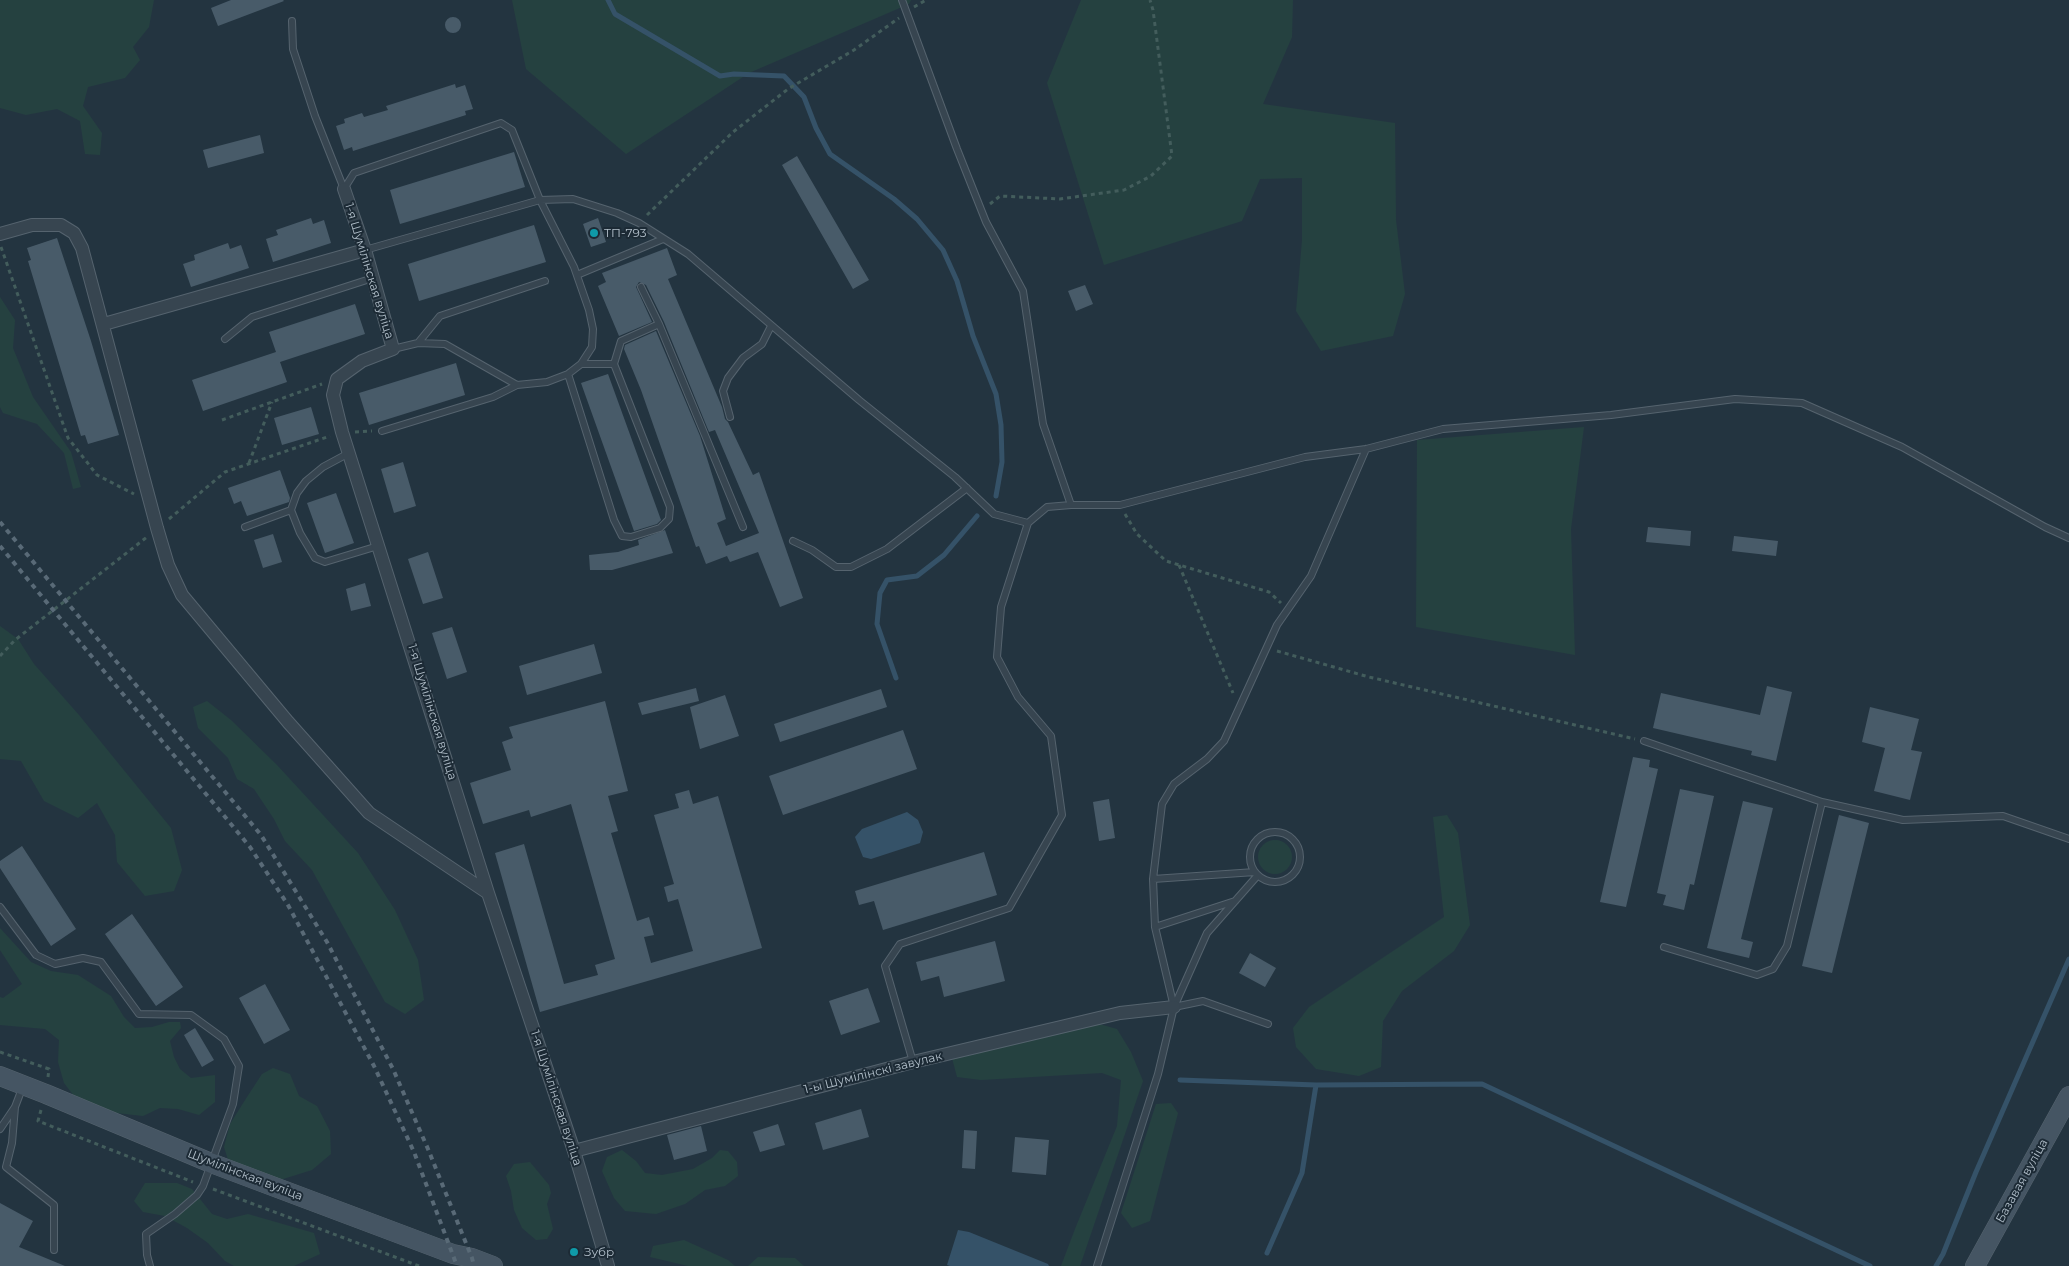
<!DOCTYPE html>
<meta charset="utf-8">
<style>
body{margin:0}
canvas{display:block;background:#233440}
</style>
<canvas width="2069" height="1266"></canvas>
<script>
const c = document.querySelector('canvas').getContext('2d');
c.lineJoin = 'round';
function fillPath(path, color) { c.fillStyle = color; c.fill(path, 'evenodd'); }
const shape = rows => new Path2D(rows.map(r => 'M' + r).join(''));
function strokePath(path, color, width, dash) { c.strokeStyle = color; c.lineWidth = width; c.lineCap = dash ? 'butt' : 'round'; c.setLineDash(dash || []); c.stroke(path); }
function write(font, color, halo, rows, align = 'center') {
  c.font = font + ' Montserrat,sans-serif'; c.lineWidth = 4; c.setLineDash([]); c.textBaseline = 'middle'; c.strokeStyle = halo; c.fillStyle = color; for (const [text, x, y, turn = 0] of rows) {
    c.save(); c.translate(x, y); c.rotate((+turn || 0) * Math.PI / 180); c.textAlign = isNaN(turn) ? turn : align; if (halo) c.strokeText(text, 0, 0); c.fillText(text, 0, 0); c.restore();
  }
}
fillPath(shape([
 [0,0,154,0,149,27,133,47,140,60,125,78,88,87,83,106,102,133,100,155,85,154,80,121,57,109,26,115,0,108],
 [512,0,911,0,909,4,749,73,626,154,526,69],
 [1081,0,1293,0,1292,37,1263,104,1395,123,1396,220,1405,294,1393,336,1321,351,1296,311,1302,240,1302,178,1260,179,1242,221,1104,265,1047,83],
 [0,297,15,320,13,348,33,397,71,452,81,487,73,489,64,453,37,424,3,413,0,407],
 [1584,427,1571,529,1575,655,1416,627,1417,440],
 [0,626,18,639,34,664,79,715,171,828,182,870,174,891,145,896,117,862,115,835,97,803,78,818,44,801,21,761,0,759],
 [207,701,231,720,277,765,358,853,395,910,418,960,424,1000,405,1014,385,1002,312,870,285,841,274,819,254,789,237,779,228,758,198,728,193,707],
 [1447,815,1458,833,1470,925,1454,951,1402,991,1383,1021,1381,1067,1359,1076,1316,1069,1296,1047,1293,1028,1309,1007,1444,917,1433,817],
 '1258 857a17 17 0 1 1 34 0a17 17 0 1 1-34 0Z',
 [0,928,31,962,51,971,78,975,111,996,124,1017,135,1028,152,1027,169,1022,180,1022,181,1028,170,1041,174,1057,180,1069,191,1078,215,1075,215,1102,199,1115,178,1109,160,1108,143,1116,90,1110,74,1096,64,1083,58,1062,59,1040,45,1029,0,1025,0,997,3,998,22,984,0,950],
 [1096,1023,1117,1029,1131,1052,1143,1081,1080,1266,1061,1266,1075,1229,1117,1126,1121,1080,1102,1073,981,1080,957,1077,952,1058],
 [273,1068,290,1074,299,1096,317,1106,330,1131,331,1154,312,1170,280,1180,229,1163,224,1147,230,1124,247,1097,262,1074],
 [1171,1103,1178,1113,1150,1221,1132,1228,1121,1213,1156,1104],
 [622,1150,636,1161,645,1173,662,1175,693,1169,712,1158,720,1150,728,1151,737,1162,738,1176,725,1186,705,1190,685,1204,656,1214,625,1211,614,1198,602,1171,607,1157],
 [530,1162,549,1185,551,1193,547,1204,553,1229,547,1239,536,1240,522,1228,514,1210,511,1191,506,1176,514,1164],
 [145,1183,177,1183,192,1189,212,1214,227,1219,248,1214,314,1233,320,1254,294,1266,234,1266,225,1261,208,1243,187,1228,165,1216,143,1212,134,1201],
 [684,1240,728,1260,735,1266,688,1266,650,1257,653,1246],
 [758,1257,795,1258,804,1266,748,1266]
]), '#254140');
fillPath(shape([
 [907,812,918,820,923,832,920,843,871,859,863,857,855,837,862,829],
 [958,1230,969,1232,1048,1264,1049,1266,950,1266,947,1265]
]), '#355268');
strokePath(shape([
 [608,0,615,14,720,76,734,74,784,76,804,97,816,128,830,154,894,199,917,219,943,250,957,281,973,336,996,394,1001,425,1002,462,996,496],
 [896,678,877,624,880,593,887,580,917,576,944,555,977,516],
 [1180,1080,1316,1085,1482,1084,1870,1266],
 [1267,1253,1302,1173,1316,1085],
 [1936,1266,1943,1254,1976,1172,2069,959]
]), '#355268', 5);
fillPath(shape([
 [231,0,283,0,284,1,218,26,211,8],
 '445 25a8 8 0 1 1 16 0a8 8 0 1 1-16 0Z',
 [455,84,456,88,465,85,473,109,465,111,466,115,353,151,352,147,344,150,336,126,345,123,344,119,362,113,364,117,388,110,386,106],
 [260,135,264,153,208,168,203,150],
 [514,152,525,187,400,224,390,190],
 [797,156,869,280,853,289,782,165],
 [311,218,313,224,324,220,331,243,273,262,266,239,278,235,276,230],
 [598,218,606,242,591,247,583,224],
 [534,225,546,262,419,301,408,264],
 [57,238,91,341,119,435,88,444,85,435,81,436,28,261,31,260,27,248],
 [228,243,230,249,241,245,249,268,191,287,183,264,195,260,194,255],
 [667,248,677,275,668,279,722,407,725,419,728,422,753,475,759,472,803,598,780,607,758,552,730,562,727,556,706,564,699,546,696,547,641,390,624,349,625,345,656,331,700,436,726,519,717,523,726,546,759,533,715,430,709,432,664,322,646,285,639,282,636,287,652,322,619,336,598,286,606,282,602,273],
 [1085,285,1093,304,1076,311,1068,291],
 [355,304,365,334,280,362,287,382,203,411,192,380,276,352,269,332],
 [456,363,465,395,369,425,359,393],
 [608,374,661,520,657,524,634,531,581,383],
 [311,407,319,434,282,445,274,418],
 [403,462,416,506,394,513,381,469],
 [280,470,290,498,289,502,247,516,241,501,234,504,228,488],
 [336,493,354,543,325,553,307,503],
 [1648,527,1691,531,1690,546,1646,542],
 [665,530,673,553,612,570,590,570,589,555,618,552,639,545,638,540],
 [273,534,282,562,263,568,254,540],
 [1734,536,1778,541,1776,556,1732,551],
 [428,552,443,598,423,604,408,559],
 [365,583,371,606,351,611,346,589],
 [452,627,467,672,447,679,432,633],
 [594,644,602,673,527,695,519,666],
 [1767,686,1792,692,1776,761,1751,755,1752,751,1653,728,1661,693,1760,715],
 [696,688,699,701,642,715,638,703],
 [881,689,887,707,780,742,774,724],
 [725,695,739,736,700,749,690,707],
 [605,701,628,791,608,796,618,831,611,833,637,921,649,917,654,935,644,937,651,963,693,951,678,899,668,902,664,887,674,884,654,815,679,808,675,794,689,790,693,804,718,796,762,948,540,1012,495,853,524,844,564,984,598,975,595,965,615,959,571,804,531,817,529,810,483,824,470,783,511,770,502,742,513,738,509,727],
 [1870,707,1919,719,1911,750,1922,752,1910,800,1874,791,1885,748,1862,742],
 [903,730,917,769,783,815,769,776],
 [1633,757,1650,760,1649,767,1658,769,1626,907,1600,902],
 [1680,789,1714,796,1694,885,1690,884,1684,910,1663,905,1666,895,1657,893],
 [1109,799,1115,838,1099,841,1093,802],
 [1743,801,1773,808,1741,939,1753,942,1749,958,1707,948],
 [1839,815,1869,823,1832,973,1802,966],
 [22,846,76,929,51,946,0,868,0,861],
 [984,852,997,895,883,930,874,901,859,905,855,891],
 [132,914,183,987,156,1006,105,934],
 [995,941,1005,981,944,997,939,976,921,981,916,962],
 [1250,953,1276,968,1265,987,1239,973],
 [265,984,290,1030,264,1044,239,998],
 [868,988,880,1022,841,1035,829,1001],
 [195,1028,214,1060,202,1067,184,1035],
 [861,1109,869,1137,823,1150,815,1123],
 [778,1124,785,1145,760,1152,753,1132],
 [701,1126,707,1151,674,1160,667,1135],
 [964,1130,977,1131,975,1169,962,1168],
 [1015,1137,1049,1140,1046,1175,1012,1172],
 [0,1203,33,1221,19,1247,65,1266,0,1266]
]), '#485b69');
const lane = shape([
 [902,0,957,149,986,222,1023,291,1043,424,1071,505,1047,507,1028,523,1001,607,997,657,1018,697,1051,736,1062,815,1009,908,900,944,885,966,913,1062],
 [292,21,293,49,315,116,344,189],
 [344,189,354,173,501,123,512,130,540,200,574,267,589,310,593,329,592,347,581,364,568,374,547,382,517,385,445,344,418,343,393,349],
 [365,250,540,200,573,199,617,213,639,223,688,254,859,400,955,477,994,514,1028,523],
 [577,275,663,239],
 [641,287,659,324,743,527],
 [225,339,252,317,373,278],
 [418,343,440,316,545,281],
 [614,364,621,341,659,324],
 [568,374,614,520,622,536,631,537,660,528,669,519,670,507,614,364,581,364],
 [730,417,723,391,728,378,743,358,762,344,771,326],
 [382,431,493,397,517,385],
 [349,453,323,467,306,481,297,493,291,510,300,533,315,558,325,562,378,546],
 [1071,505,1120,505,1305,457,1366,449,1443,429,1611,415,1735,399,1802,403,1902,447,2045,527,2069,538],
 [245,527,291,510],
 [793,541,812,550,836,567,851,567,887,549,967,488],
 [1644,741,1822,802,1903,820,2003,816,2069,839],
 '1250 857a25 25 0 1 1 50 0a25 25 0 1 1-50 0Z',
 [1153,879,1255,872],
 [0,907,36,955,55,964,83,958,101,962,139,1014,191,1015,224,1039,239,1066,233,1104,203,1186,197,1195,175,1214,146,1234,147,1255,150,1266],
 [1155,927,1235,901],
 [1664,947,1757,975,1773,969,1787,946,1822,802],
 [1174,1007,1155,927,1153,879,1162,804,1174,784,1207,759,1224,741,1277,625,1311,576,1366,449],
 [1174,1007,1203,1001,1268,1024],
 [15,1107,12,1143,6,1167,54,1205,54,1250],
 [0,1129,15,1107,23,1086],
 [1097,1266,1158,1074,1174,1007,1207,933,1258,875]
]);
const street = shape([
 [344,189,365,250,393,349,362,361,337,379,333,395,342,432,488,893,574,1151,608,1266],
 [0,234,32,225,61,225,74,233,82,248,157,528,168,565,182,595,288,722,369,813,488,893],
 [104,324,365,250],
 [574,1151,913,1062,1120,1013,1174,1007]
]);
const secondary = shape([
 [0,1076,46,1094,211,1163,453,1254,472,1258,493,1266],
 [1975,1266,2069,1096]
]);
strokePath(lane, '#55636e', 8);
strokePath(street, '#55636e', 14);
strokePath(secondary, '#55636e', 20);
strokePath(shape([
 [914,7,926,0],
 [990,204,1000,196,1060,199,1124,190,1151,176,1172,156,1153,10,1150,0],
 [647,215,733,132,788,89,854,50,899,18],
 [1,247,68,438,97,475,134,494],
 [222,420,322,384],
 [355,432,372,431],
 [249,463,272,402],
 [1125,514,1137,534,1166,561,1269,592,1281,603],
 [169,519,225,472,330,436],
 [1179,565,1233,693],
 [1277,651,1369,677,1635,739],
 [0,656,15,640,147,537],
 [0,1052,49,1069,48,1077],
 [41,1110,38,1121,193,1182],
 [213,1189,419,1266]
]), '#435d5c', 3, [4, 4]);
strokePath(lane, '#374550', 6);
strokePath(street, '#374550', 12);
strokePath(secondary, '#455563', 19);
strokePath(shape([
 [0,522,261,835,327,942,393,1069,428,1149,472,1258,474,1266],
 [0,546,250,847,288,905,374,1066,414,1152,457,1266]
]), '#596a77', 4, [5, 5]);
for (const [x, y, r, color] of [
 [594,233,5,"#0f9aa8"],
 [574,1252,5,"#0f9aa8"]
]) { const dot = new Path2D(); dot.arc(x, y, r, 0, 2 * Math.PI); c.fillStyle = color; c.fill(dot); strokePath(dot, '#1c2a35', 2); }
write('12px', '#b3c0cb', '#1c2a35', [
 ["ТП-793",604,233],
 ["Зубр",584,1252]
], 'left');
write('12px', '#b3c0cb', '#1c2a35', [
 ["1-я Шумілінская вуліца",369,271,73],
 ["1-я Шумілінская вуліца",432,712,73],
 ["1-ы Шумілінскі завулак",873,1073,-14],
 ["1-я Шумілінская вуліца",556,1098,72],
 ["Шумілінская вуліца",245,1175,21],
 ["Базавая вуліца",2022,1181,-61]
]);
</script>
